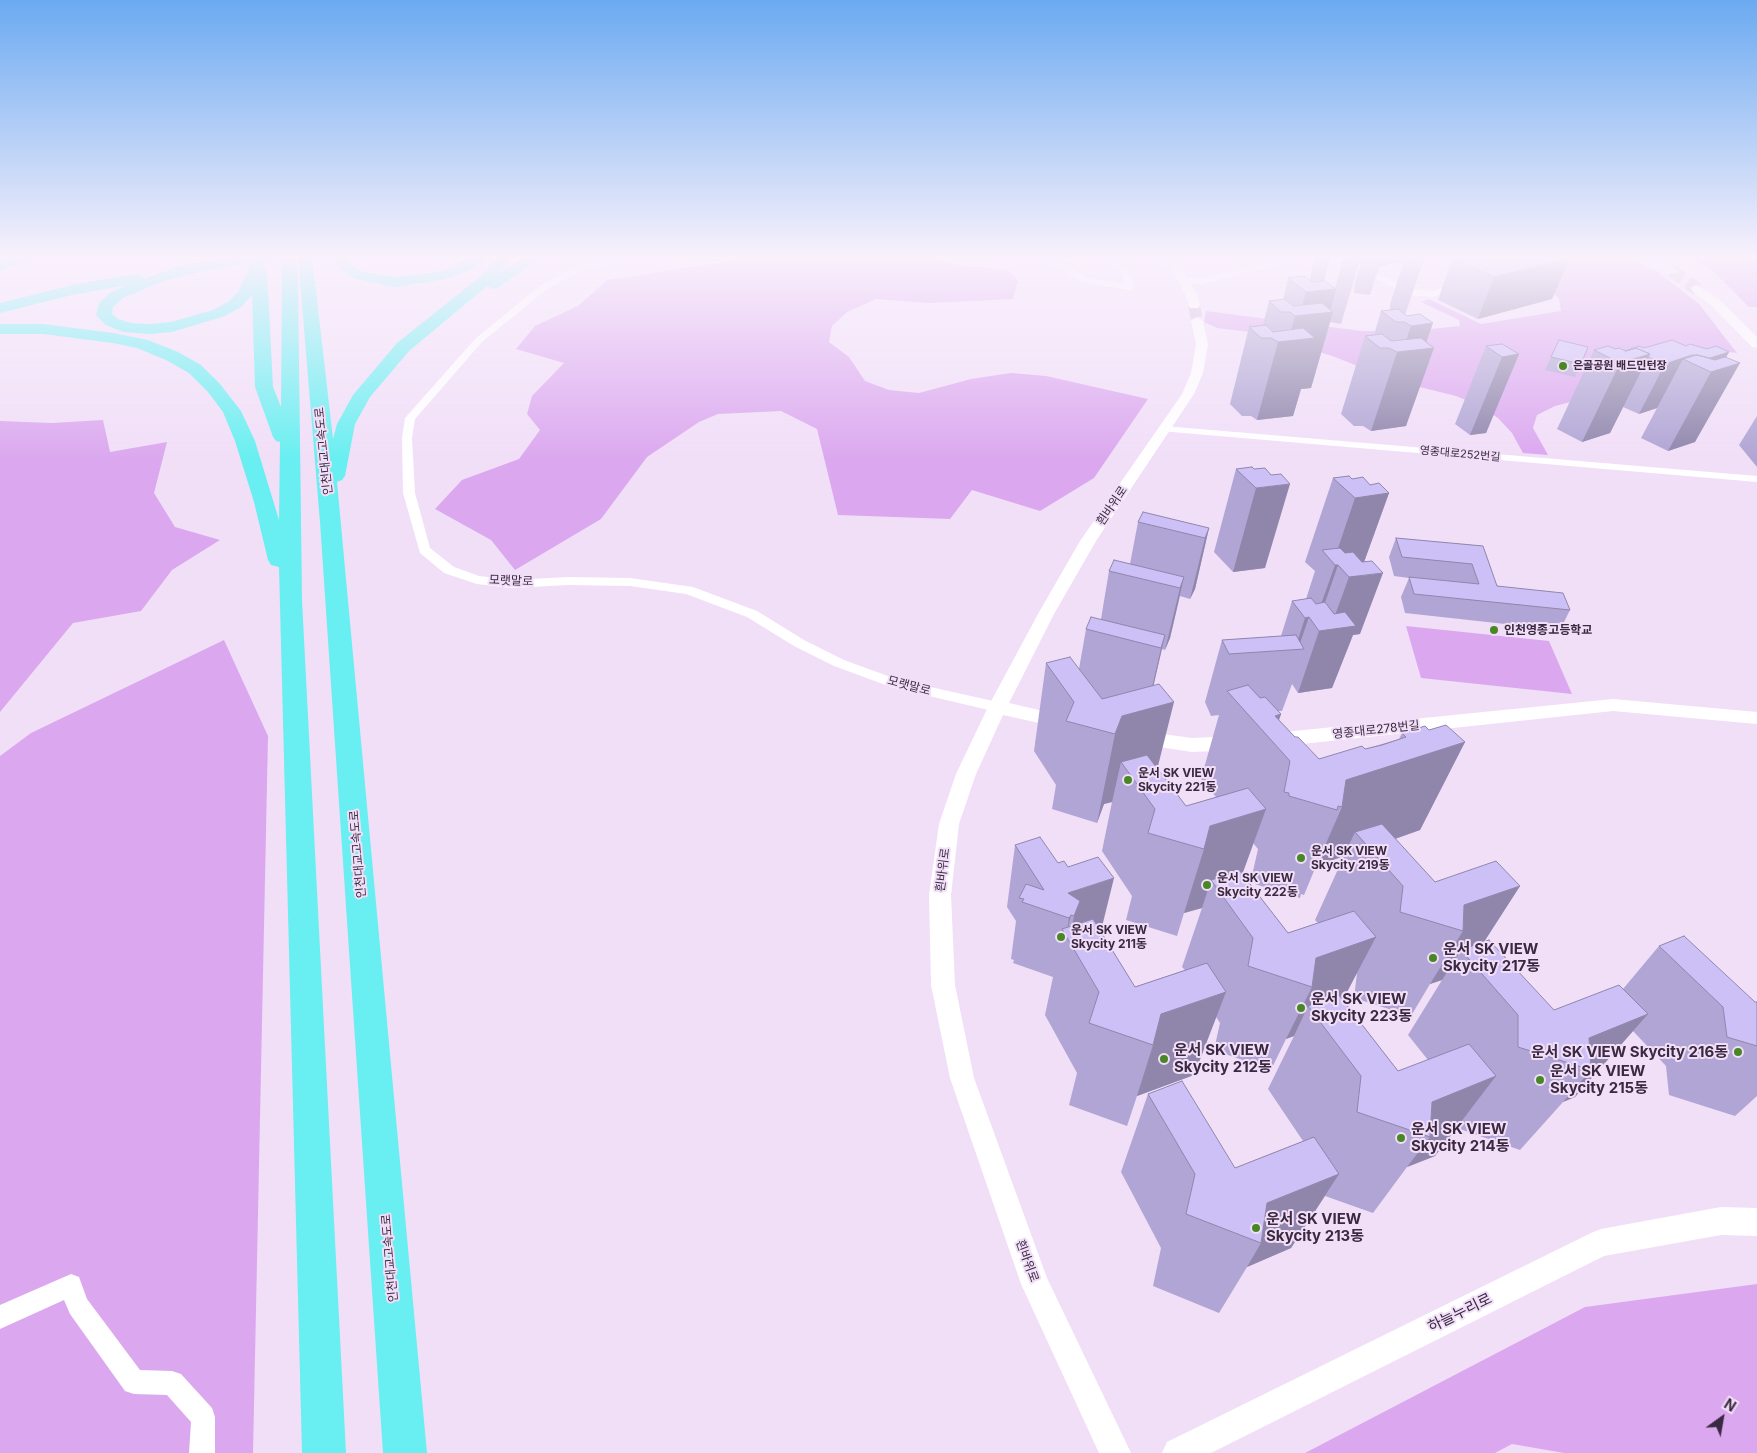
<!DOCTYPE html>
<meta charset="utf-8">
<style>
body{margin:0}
#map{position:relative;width:1757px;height:1453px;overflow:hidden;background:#f1dff8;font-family:Inter,sans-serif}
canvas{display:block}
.north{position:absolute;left:1697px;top:1393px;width:50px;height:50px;-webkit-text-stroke:4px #f1dff8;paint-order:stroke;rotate:32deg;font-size:14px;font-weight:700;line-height:20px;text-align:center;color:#3a2941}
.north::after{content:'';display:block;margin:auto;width:18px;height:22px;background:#3a2941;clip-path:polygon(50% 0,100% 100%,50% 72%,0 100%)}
</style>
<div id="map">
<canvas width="1757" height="1453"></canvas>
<div class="north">N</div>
</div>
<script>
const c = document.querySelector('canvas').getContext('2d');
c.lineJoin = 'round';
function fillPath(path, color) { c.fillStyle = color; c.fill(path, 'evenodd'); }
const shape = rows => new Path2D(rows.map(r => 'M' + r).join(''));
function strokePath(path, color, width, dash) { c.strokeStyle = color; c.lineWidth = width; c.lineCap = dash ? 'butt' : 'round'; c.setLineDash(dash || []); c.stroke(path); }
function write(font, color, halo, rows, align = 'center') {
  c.font = font + ' Inter,"Noto Sans KR",sans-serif'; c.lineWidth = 4; c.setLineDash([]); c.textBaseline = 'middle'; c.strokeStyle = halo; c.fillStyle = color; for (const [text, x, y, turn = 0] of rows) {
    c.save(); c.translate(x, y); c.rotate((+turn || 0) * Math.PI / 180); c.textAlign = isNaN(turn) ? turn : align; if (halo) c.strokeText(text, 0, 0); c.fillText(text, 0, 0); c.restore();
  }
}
fillPath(shape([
 [736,256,925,256,965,267,985,267,1010,272,1018,280,1013,299,929,303,876,299,847,312,832,326,829,342,849,357,865,381,889,390,919,393,971,379,1011,373,1046,376,1148,399,1094,478,1040,511,972,490,950,519,838,515,817,429,781,411,718,414,699,422,647,457,601,519,515,570,491,540,435,509,462,480,519,459,540,430,527,414,532,396,564,363,516,349,535,326,578,306,607,280,725,262,736,257],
 [1583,256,1626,256,1658,272,1699,304,1737,353,1711,350,1605,393,1555,406,1537,415,1533,428,1548,455,1523,453,1512,433,1498,418,1478,405,1456,396,1395,381,1335,357,1291,343,1250,332,1217,328,1204,322,1206,311,1362,331,1411,331,1460,326,1459,320,1421,302,1429,299,1481,324,1561,311,1559,298,1529,278,1532,265],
 [1690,256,1757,256,1757,307,1749,307,1710,268],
 [103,420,110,452,167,442,154,493,175,527,220,540,172,570,141,611,73,623,0,712,0,421,52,423],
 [1406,626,1549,641,1572,694,1421,678],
 [224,640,268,736,253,1453,0,1453,0,756,31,733],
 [1757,1284,1757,1453,1564,1453,1512,1444,1495,1453,1305,1453,1585,1307]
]), '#dba8ef');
strokePath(shape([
 [1194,306,1197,321]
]), '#ccbbd3', 12, [12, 6]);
strokePath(shape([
 [1672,271,1697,289]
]), '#ccbbd3', 13, [13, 6]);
fillPath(shape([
 [621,256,634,256,584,270,547,289,482,342,415,419,412,438,415,493,430,548,454,567,479,576,512,580,568,577,630,578,693,587,757,611,804,640,844,660,899,680,1002,703,1004,707,1002,711,997,712,891,687,834,666,794,646,747,617,686,594,630,586,568,585,512,588,477,584,444,573,420,553,403,493,402,438,405,418,476,338,541,285,578,266,621,256],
 [1040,256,1079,256,1078,258,1059,261,1087,278,1125,284,1122,273,1108,256,1116,256,1130,272,1134,287,1130,290,1082,282,1040,256],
 [1297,256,1311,256,1202,284,1184,283,1180,280,1184,277,1202,278,1297,256],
 [1328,256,1338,256,1411,289,1432,291,1459,284,1463,287,1432,297,1409,295,1328,256],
 [1164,426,1757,476,1757,482,1160,431,1159,429,1164,426],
 [71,1274,79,1277,87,1299,140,1370,172,1371,181,1374,212,1408,215,1417,215,1453,189,1453,191,1422,167,1395,134,1394,125,1391,70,1314,64,1300,0,1329,0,1305,71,1274]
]), '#fff');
fillPath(shape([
 [1159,256,1170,256,1180,266,1198,296,1200,306,1198,308,1190,308,1186,296,1172,270,1159,256],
 [1197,317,1203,321,1208,344,1203,373,1194,394,1096,541,1054,614,1009,703,1069,717,1071,722,1069,727,1062,728,1003,715,976,774,959,824,951,895,955,985,974,1078,1047,1278,1131,1453,1099,1453,1021,1284,950,1078,931,985,929,895,939,824,956,774,988,707,1038,614,1080,541,1182,394,1191,373,1196,344,1191,321,1197,317],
 [1613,699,1757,712,1757,724,1613,711,1274,747,1267,745,1265,740,1267,735,1274,733,1613,699],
 [1140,731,1192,738,1237,736,1244,738,1247,743,1244,748,1237,750,1192,752,1133,743,1131,738,1133,733,1140,731],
 [1721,1207,1757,1208,1757,1236,1721,1235,1604,1256,1211,1453,1162,1453,1167,1442,1591,1233,1601,1229,1721,1207]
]), '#fff');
fillPath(shape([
 [1639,256,1653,256,1678,271,1676,273,1668,273,1639,256],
 [1697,285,1719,299,1757,337,1757,348,1752,347,1711,305,1693,292,1691,289,1693,286,1697,285]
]), '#fff');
fillPath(shape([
 [14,256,34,256,32,259,0,271,0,261,14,256],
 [241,256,272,256,270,259,265,260,264,267,267,270,273,387,281,407,282,281,281,256,295,256,298,281,302,600,346,1453,302,1453,279,567,271,565,268,560,254,502,235,441,223,412,208,392,189,373,166,360,137,348,113,343,43,334,0,334,0,324,43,324,113,333,148,340,178,352,201,365,220,384,241,411,255,441,279,520,280,442,276,441,273,437,255,387,252,295,241,307,225,316,172,332,150,334,123,332,106,325,96,315,99,303,111,292,128,285,72,295,0,313,0,303,72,285,136,274,141,276,144,279,179,266,241,256],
 [250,263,248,270,238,292,229,301,213,310,171,322,150,324,131,323,118,319,112,314,113,307,123,298,164,281,200,272,250,263],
 [298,256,312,256,333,439,337,424,353,395,397,343,481,276,498,256,513,256,498,274,526,256,543,256,499,287,494,289,487,286,409,351,370,397,355,424,345,476,342,480,337,482,427,1453,383,1453,320,522,298,256],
 [331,256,345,256,351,264,364,272,395,277,439,272,456,266,470,256,485,256,478,265,466,272,446,279,395,287,355,279,341,270,331,256]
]), '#69eff1');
fillPath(shape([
 [1315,256,1331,256,1324,281,1311,282,1335,288,1344,256,1434,256,1424,259,1405,315,1427,342,1406,426,1371,431,1363,426,1354,426,1341,414,1365,336,1374,335,1381,311,1390,310,1390,304,1403,264,1398,262,1379,267,1370,295,1354,293,1355,282,1361,264,1359,263,1341,324,1330,322,1311,388,1301,389,1293,416,1257,420,1251,416,1242,416,1230,404,1249,327,1263,325,1269,301,1283,300,1288,278,1310,281,1312,267],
 [1570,258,1552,299,1478,319,1438,300,1452,259],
 [1559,340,1581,364,1575,377,1545,370],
 [1486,346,1519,354,1486,433,1470,435,1455,424],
 [1686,346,1726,357,1695,442,1668,451,1641,438,1657,408,1639,414,1623,407,1610,433,1582,442,1557,429,1594,350,1615,349,1625,351,1644,348],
 [1757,416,1757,467,1739,445],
 [1236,469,1254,469,1265,568,1233,572,1214,552],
 [1333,478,1352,479,1370,485,1389,493,1364,562,1360,634,1353,635,1332,688,1298,693,1292,684,1282,711,1278,711,1281,714,1279,720,1295,737,1319,759,1365,749,1399,739,1402,733,1429,730,1465,742,1420,830,1395,839,1435,882,1520,886,1484,942,1554,1010,1623,989,1659,946,1755,1002,1757,1002,1757,1096,1735,1116,1669,1095,1666,1066,1633,1031,1575,1097,1563,1102,1520,1150,1457,1128,1435,1156,1407,1167,1373,1213,1325,1196,1291,1248,1247,1267,1219,1313,1153,1286,1161,1248,1121,1172,1148,1094,1235,1168,1303,1141,1268,1089,1294,1036,1286,1039,1271,1070,1214,1050,1220,1023,1216,1017,1194,1075,1137,1096,1127,1126,1069,1105,1077,1073,1045,1015,1053,977,1013,963,1014,960,1011,959,1016,921,1007,907,1015,845,1101,932,1135,987,1185,970,1182,967,1202,908,1184,913,1177,936,1126,920,1132,896,1102,851,1112,802,1104,804,1097,823,1052,809,1056,785,1034,751,1046,663,1079,669,1086,629,1101,619,1109,571,1130,564,1138,522,1209,528,1195,589,1190,599,1180,596,1170,638,1165,650,1162,649,1153,686,1157,768,1186,806,1216,797,1201,779,1219,715,1211,716,1205,702,1222,640,1281,636,1292,601,1306,599,1315,571,1305,562],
 [1253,843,1258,849,1251,880,1256,881,1255,884,1300,898,1301,894,1304,895,1316,866,1344,856,1315,920,1318,923,1288,933,1242,874],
 [1357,973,1354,998,1411,1016,1430,984,1442,980,1408,1035,1428,1060,1398,1071,1343,1000],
 [1396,538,1483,546,1497,586,1570,610,1560,630,1405,613,1401,597,1409,578,1394,576,1389,557]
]), '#b0a5d4');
fillPath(shape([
 [1383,256,1400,256,1398,262,1379,267],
 [1425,256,1434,256,1424,259],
 [1570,258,1552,299,1478,319,1494,277],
 [1336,289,1330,312,1333,312,1311,388,1301,389,1293,416,1257,420,1278,342,1288,341,1295,316,1300,315,1306,292],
 [1433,323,1424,349,1434,348,1406,426,1371,431,1397,352,1402,352,1411,326],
 [1729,352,1720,369,1740,363,1695,442,1668,451,1711,372,1703,360],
 [1519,354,1486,433,1470,435,1502,357],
 [1650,354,1610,433,1582,442,1620,363],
 [1692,355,1683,359,1657,408,1639,414,1665,364],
 [1290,484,1265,568,1233,572,1256,488],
 [1389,493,1359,576,1383,573,1360,634,1353,635,1332,688,1298,693,1319,631,1330,629,1349,577,1338,565,1317,626,1314,624,1335,565,1333,563,1355,498],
 [1209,528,1195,589,1190,599,1205,538],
 [1184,577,1170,638,1165,650,1180,588],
 [1309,617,1298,649,1295,649,1305,618],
 [1165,635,1151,697,1174,702,1152,790,1121,762,1112,802,1104,804,1097,823,1115,734,1122,716,1147,709,1161,648],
 [1281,714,1272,740,1275,716],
 [1465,742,1420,830,1369,848,1355,832,1344,856,1316,866,1342,807,1346,780],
 [1266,809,1234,897,1211,880,1202,908,1184,913,1204,849,1210,826],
 [1114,878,1099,939,1069,941,1074,916,1071,915,1066,937,1069,918,1068,893],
 [1520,886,1471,962,1461,950,1442,980,1430,984,1463,931,1464,905],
 [1376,937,1331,1022,1308,1006,1294,1036,1286,1039,1312,987,1316,958],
 [1226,992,1194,1075,1137,1096,1153,1045,1161,1014],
 [1648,1014,1575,1097,1563,1102,1591,1070,1589,1038],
 [1496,1076,1435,1156,1407,1167,1430,1137,1432,1102],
 [1339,1174,1291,1248,1247,1267,1261,1243,1267,1203]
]), '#9086ac');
const building = shape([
 [1464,256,1565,256,1570,258,1494,277,1452,259,1464,256],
 [1304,276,1312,282,1325,281,1336,289,1306,292,1288,278,1304,276],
 [1285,299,1293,306,1322,303,1333,312,1295,316,1290,312,1281,312,1269,301,1285,299],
 [1398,309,1407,316,1420,314,1433,323,1411,326,1405,322,1396,322,1381,311,1398,309],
 [1266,325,1273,332,1303,328,1315,338,1278,342,1271,338,1261,338,1249,327,1266,325],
 [1382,334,1391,341,1421,338,1434,348,1397,352,1389,348,1380,348,1365,336,1382,334],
 [1559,340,1588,347,1581,364,1551,357,1559,340],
 [1672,340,1686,346,1690,344,1707,349,1716,346,1729,352,1710,358,1697,355,1692,355,1665,364,1648,357,1650,354,1636,348,1626,351,1625,351,1639,346,1644,348,1672,340],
 [1502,344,1519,354,1502,357,1486,346,1502,344],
 [1608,346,1615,349,1619,348,1626,351,1636,348,1650,354,1620,363,1594,350,1608,346],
 [1697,355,1715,360,1725,357,1740,363,1711,372,1683,359,1697,355],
 [1252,467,1254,469,1265,468,1271,475,1281,474,1290,484,1256,488,1236,469,1252,467],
 [1349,476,1352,479,1363,477,1370,485,1379,483,1389,493,1355,498,1333,478,1349,476],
 [1143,512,1209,528,1205,538,1138,522,1143,512],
 [1396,538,1483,546,1497,586,1563,593,1570,610,1414,594,1409,577,1479,584,1472,564,1402,557,1396,538],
 [1340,548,1345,553,1353,552,1362,562,1372,561,1383,573,1349,577,1338,565,1335,565,1322,550,1340,548],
 [1114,560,1184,577,1180,588,1109,571,1114,560],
 [1311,598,1316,604,1325,602,1334,614,1345,612,1356,626,1319,631,1309,617,1305,618,1292,601,1311,598],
 [1091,617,1165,635,1161,648,1086,629,1091,617],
 [1296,635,1304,649,1229,654,1222,640,1296,635],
 [1070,657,1102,699,1159,684,1174,702,1122,716,1115,734,1066,721,1074,702,1046,663,1070,657],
 [1248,685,1260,698,1265,697,1281,714,1275,716,1295,737,1298,737,1319,759,1362,746,1365,749,1382,745,1406,737,1402,733,1425,726,1429,730,1446,725,1465,742,1346,780,1342,807,1338,806,1337,810,1289,796,1289,793,1284,792,1290,761,1227,691,1248,685],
 [1147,755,1186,806,1248,788,1266,809,1210,826,1204,849,1148,833,1155,809,1121,762,1147,755],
 [1382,824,1435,882,1496,861,1520,886,1464,905,1463,931,1400,912,1403,886,1355,832,1382,824],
 [1040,837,1058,863,1064,861,1068,867,1098,857,1114,878,1068,893,1080,901,1074,916,1071,915,1069,918,1022,902,1024,899,1019,898,1026,884,1044,890,1015,845,1040,837],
 [1240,871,1288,933,1354,911,1376,937,1316,958,1312,987,1248,966,1253,938,1211,880,1240,871],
 [1093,919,1135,987,1207,963,1226,992,1161,1014,1153,1045,1089,1023,1099,992,1062,929,1093,919],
 [1684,936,1755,1002,1757,1002,1757,1046,1727,1037,1723,1007,1659,946,1684,936],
 [1489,940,1554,1010,1619,985,1648,1014,1589,1038,1591,1070,1518,1047,1518,1015,1461,950,1489,940],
 [1339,995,1398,1071,1469,1044,1496,1076,1432,1102,1430,1137,1357,1112,1361,1076,1308,1006,1339,995],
 [1182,1081,1235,1168,1314,1137,1339,1174,1267,1203,1261,1243,1186,1214,1195,1174,1148,1094,1182,1081]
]);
fillPath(building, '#cdc0f6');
strokePath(building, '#9086ac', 1);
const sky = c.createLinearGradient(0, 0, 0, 459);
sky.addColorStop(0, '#6baaf1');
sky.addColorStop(0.56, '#f9f1fc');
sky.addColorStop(1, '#f9f1fc00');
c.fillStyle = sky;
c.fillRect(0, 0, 1757, 459);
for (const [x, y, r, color] of [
 [1563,366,5,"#498625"],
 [1494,630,5,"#498625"],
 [1128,780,5,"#498625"],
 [1301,858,5,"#498625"],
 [1207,885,5,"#498625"],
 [1061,937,5,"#498625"],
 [1433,958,5,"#498625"],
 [1301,1008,5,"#498625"],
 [1738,1052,5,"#498625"],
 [1164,1059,5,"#498625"],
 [1540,1080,5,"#498625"],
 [1401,1138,5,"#498625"],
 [1256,1228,5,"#498625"]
]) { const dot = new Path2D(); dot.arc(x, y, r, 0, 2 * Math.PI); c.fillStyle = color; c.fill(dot); strokePath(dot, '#f1dff8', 2); }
write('bold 11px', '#3a2941', '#f1dff8', [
 ["은골공원 배드민턴장",1573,366]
], 'left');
write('11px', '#3a2941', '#f1dff8', [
 ["영종대로252번길",1460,454,5]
]);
write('12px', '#3a2941', '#f1dff8', [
 ["인천대교고속도로",324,451,-96],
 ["흰바위로",1112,506,-56],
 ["모랫말로",511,581,2],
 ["모랫말로",909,686,15],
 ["영종대로278번길",1376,730,-6],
 ["인천대교고속도로",358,854,-95],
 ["흰바위로",943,870,-83],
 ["인천대교고속도로",390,1258,-95],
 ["흰바위로",1027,1261,70]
]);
write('bold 12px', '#3a2941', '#f1dff8', [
 ["인천영종고등학교",1504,630],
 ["운서 SK VIEW",1138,773],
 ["Skycity 221동",1138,787],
 ["운서 SK VIEW",1311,851],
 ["Skycity 219동",1311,865],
 ["운서 SK VIEW",1217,878],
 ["Skycity 222동",1217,892],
 ["운서 SK VIEW",1071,930],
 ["Skycity 211동",1071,944]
], 'left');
write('bold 15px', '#3a2941', '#f1dff8', [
 ["운서 SK VIEW",1443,949],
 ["Skycity 217동",1443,966],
 ["운서 SK VIEW",1311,999],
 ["Skycity 223동",1311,1016],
 ["운서 SK VIEW",1174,1050],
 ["Skycity 212동",1174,1067],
 ["운서 SK VIEW Skycity 216동",1728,1052,"right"],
 ["운서 SK VIEW",1550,1071],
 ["Skycity 215동",1550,1088],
 ["운서 SK VIEW",1411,1129],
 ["Skycity 214동",1411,1146],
 ["운서 SK VIEW",1266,1219],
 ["Skycity 213동",1266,1236]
], 'left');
write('15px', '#3a2941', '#f1dff8', [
 ["하늘누리로",1460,1313,-26]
]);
</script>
